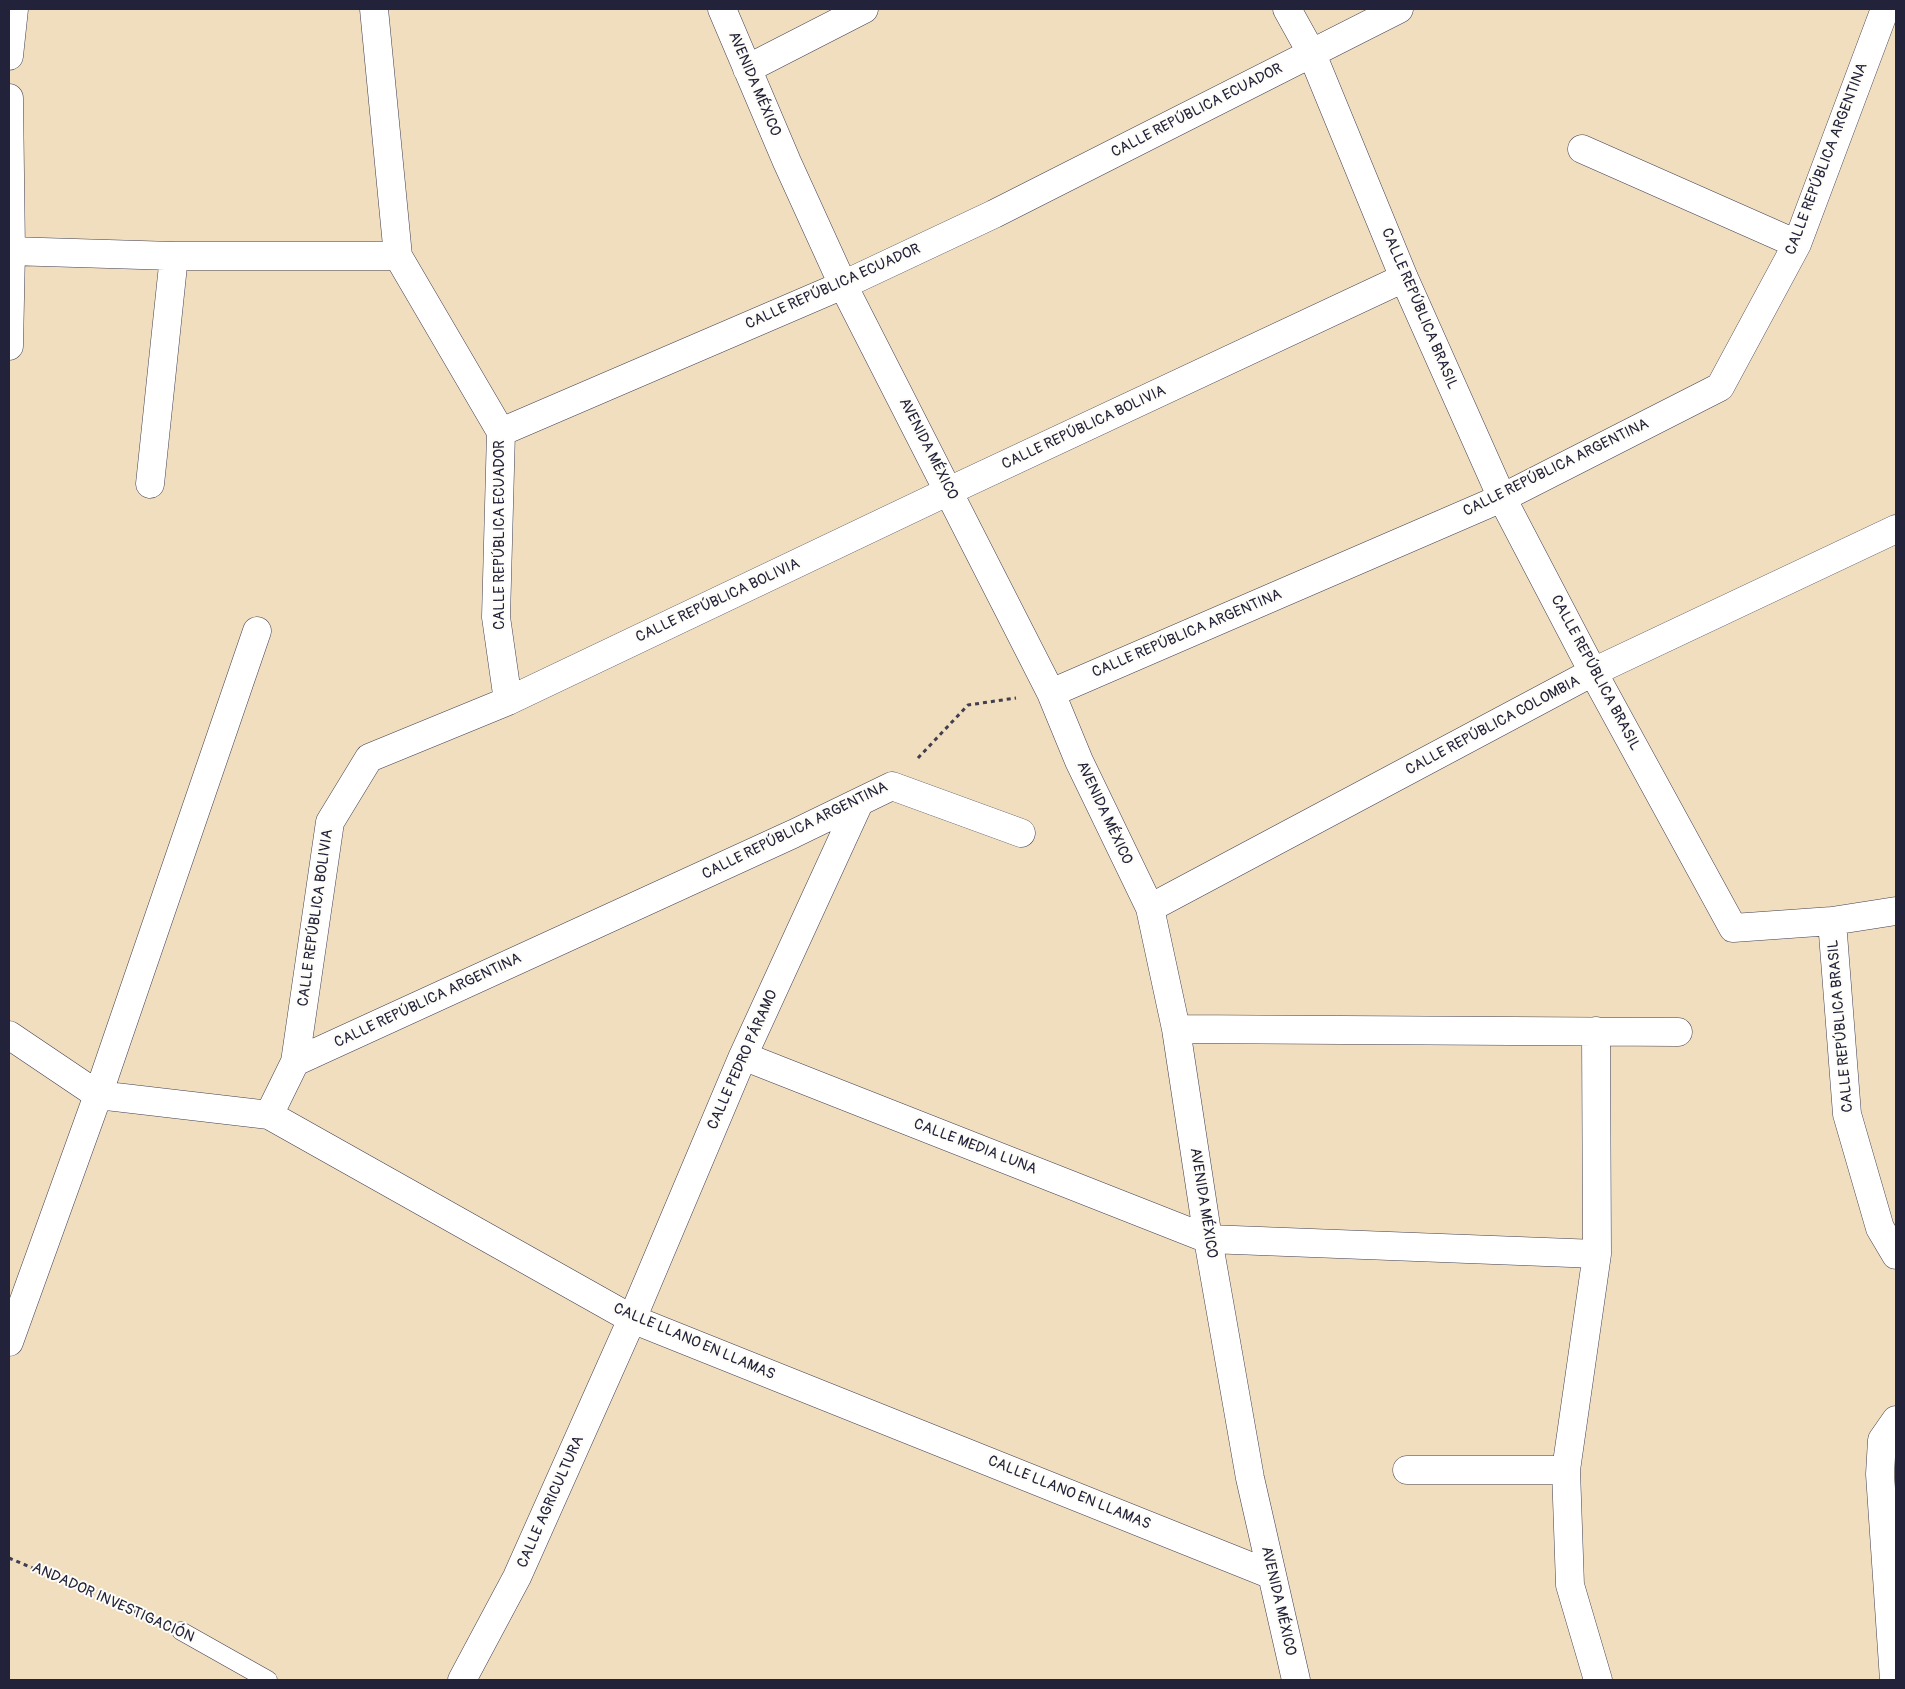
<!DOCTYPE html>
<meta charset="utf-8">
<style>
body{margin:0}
#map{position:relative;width:1905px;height:1689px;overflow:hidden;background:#f1debf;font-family:Pangolin,sans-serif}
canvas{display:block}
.frame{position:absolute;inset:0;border:10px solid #22223b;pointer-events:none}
</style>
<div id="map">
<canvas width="1905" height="1689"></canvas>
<div class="frame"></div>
</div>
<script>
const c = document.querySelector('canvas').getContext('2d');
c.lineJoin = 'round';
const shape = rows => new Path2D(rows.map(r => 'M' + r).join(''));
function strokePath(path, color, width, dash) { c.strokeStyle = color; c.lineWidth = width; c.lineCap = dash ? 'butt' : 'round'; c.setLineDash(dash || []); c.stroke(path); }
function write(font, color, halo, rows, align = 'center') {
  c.font = font + ' Pangolin,sans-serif'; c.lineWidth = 4; c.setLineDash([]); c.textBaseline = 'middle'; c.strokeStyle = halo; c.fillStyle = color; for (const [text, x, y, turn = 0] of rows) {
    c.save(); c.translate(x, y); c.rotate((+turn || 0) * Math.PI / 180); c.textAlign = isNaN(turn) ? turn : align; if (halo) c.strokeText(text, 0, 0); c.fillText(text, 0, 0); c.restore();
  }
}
const lane = shape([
 [181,1631,268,1680]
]);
const street = shape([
 [374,9,398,256,501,432],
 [722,9,787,162,843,285,1051,693,1079,761,1150,908,1176,1029,1208,1239,1250,1478,1296,1680],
 [1287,9,1312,54,1404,278,1502,498,1593,672,1733,928,1832,921,1896,911],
 [9,56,14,9],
 [747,69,864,9],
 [9,98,11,251,9,346],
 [1582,149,1797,244],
 [9,251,174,256,398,256],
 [501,432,843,285,994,214,1399,9],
 [501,432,496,617,508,701],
 [150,484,174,256],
 [1051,693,1502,498,1720,387,1797,244,1885,9],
 [1150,908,1593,672,1896,529],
 [1832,921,1847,1114,1880,1228,1896,1255],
 [1176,1029,1678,1032],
 [1596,1031,1597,1254,1566,1470,1570,1585,1598,1680],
 [9,1035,98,1095,269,1115,632,1319,1272,1575],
 [743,1056,1208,1239,1597,1254],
 [295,1062,793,834,892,786,1021,833],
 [269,1115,295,1062,330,822,369,758,508,701,949,491,1404,278],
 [9,1342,98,1095,257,631],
 [1407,1470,1566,1470],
 [462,1680,517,1577,632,1319,743,1056,859,803],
 [1894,1680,1880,1474,1882,1440,1896,1420]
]);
strokePath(lane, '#413e4f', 19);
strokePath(street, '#413e4f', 29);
strokePath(shape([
 [918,758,968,705,1016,698],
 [9,1558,155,1620]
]), '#413e4f', 3, [4, 4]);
strokePath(lane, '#fff', 18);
strokePath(street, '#fff', 28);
write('15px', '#22223b', '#fdfcf7', [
 ["AVENIDA MÉXICO",754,84,67],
 ["CALLE REPÚBLICA ECUADOR",1197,111,-27],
 ["CALLE REPÚBLICA ARGENTINA",1827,159,-69],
 ["CALLE REPÚBLICA ECUADOR",833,287,-24],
 ["CALLE REPÚBLICA BRASIL",1419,309,67],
 ["CALLE REPÚBLICA BOLIVIA",1084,428,-25],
 ["AVENIDA MÉXICO",928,449,63],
 ["CALLE REPÚBLICA ARGENTINA",1556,468,-26],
 ["CALLE REPÚBLICA ECUADOR",500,535,-90],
 ["CALLE REPÚBLICA BOLIVIA",718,601,-25],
 ["CALLE REPÚBLICA ARGENTINA",1187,634,-23],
 ["CALLE REPÚBLICA BRASIL",1595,673,62],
 ["CALLE REPÚBLICA COLOMBIA",1493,726,-28],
 ["AVENIDA MÉXICO",1104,813,65],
 ["CALLE REPÚBLICA ARGENTINA",795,831,-26],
 ["CALLE REPÚBLICA BOLIVIA",316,918,-82],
 ["CALLE REPÚBLICA ARGENTINA",428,1001,-25],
 ["CALLE REPÚBLICA BRASIL",1841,1026,-95],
 ["CALLE PEDRO PÁRAMO",743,1060,-66],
 ["CALLE MEDIA LUNA",975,1147,21],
 ["AVENIDA MÉXICO",1203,1203,81],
 ["CALLE LLANO EN LLAMAS",694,1342,23],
 ["CALLE LLANO EN LLAMAS",1069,1493,22],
 ["CALLE AGRICULTURA",551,1502,-66],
 ["AVENIDA MÉXICO",1278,1601,77],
 ["ANDADOR INVESTIGACIÓN",113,1603,24]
]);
</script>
